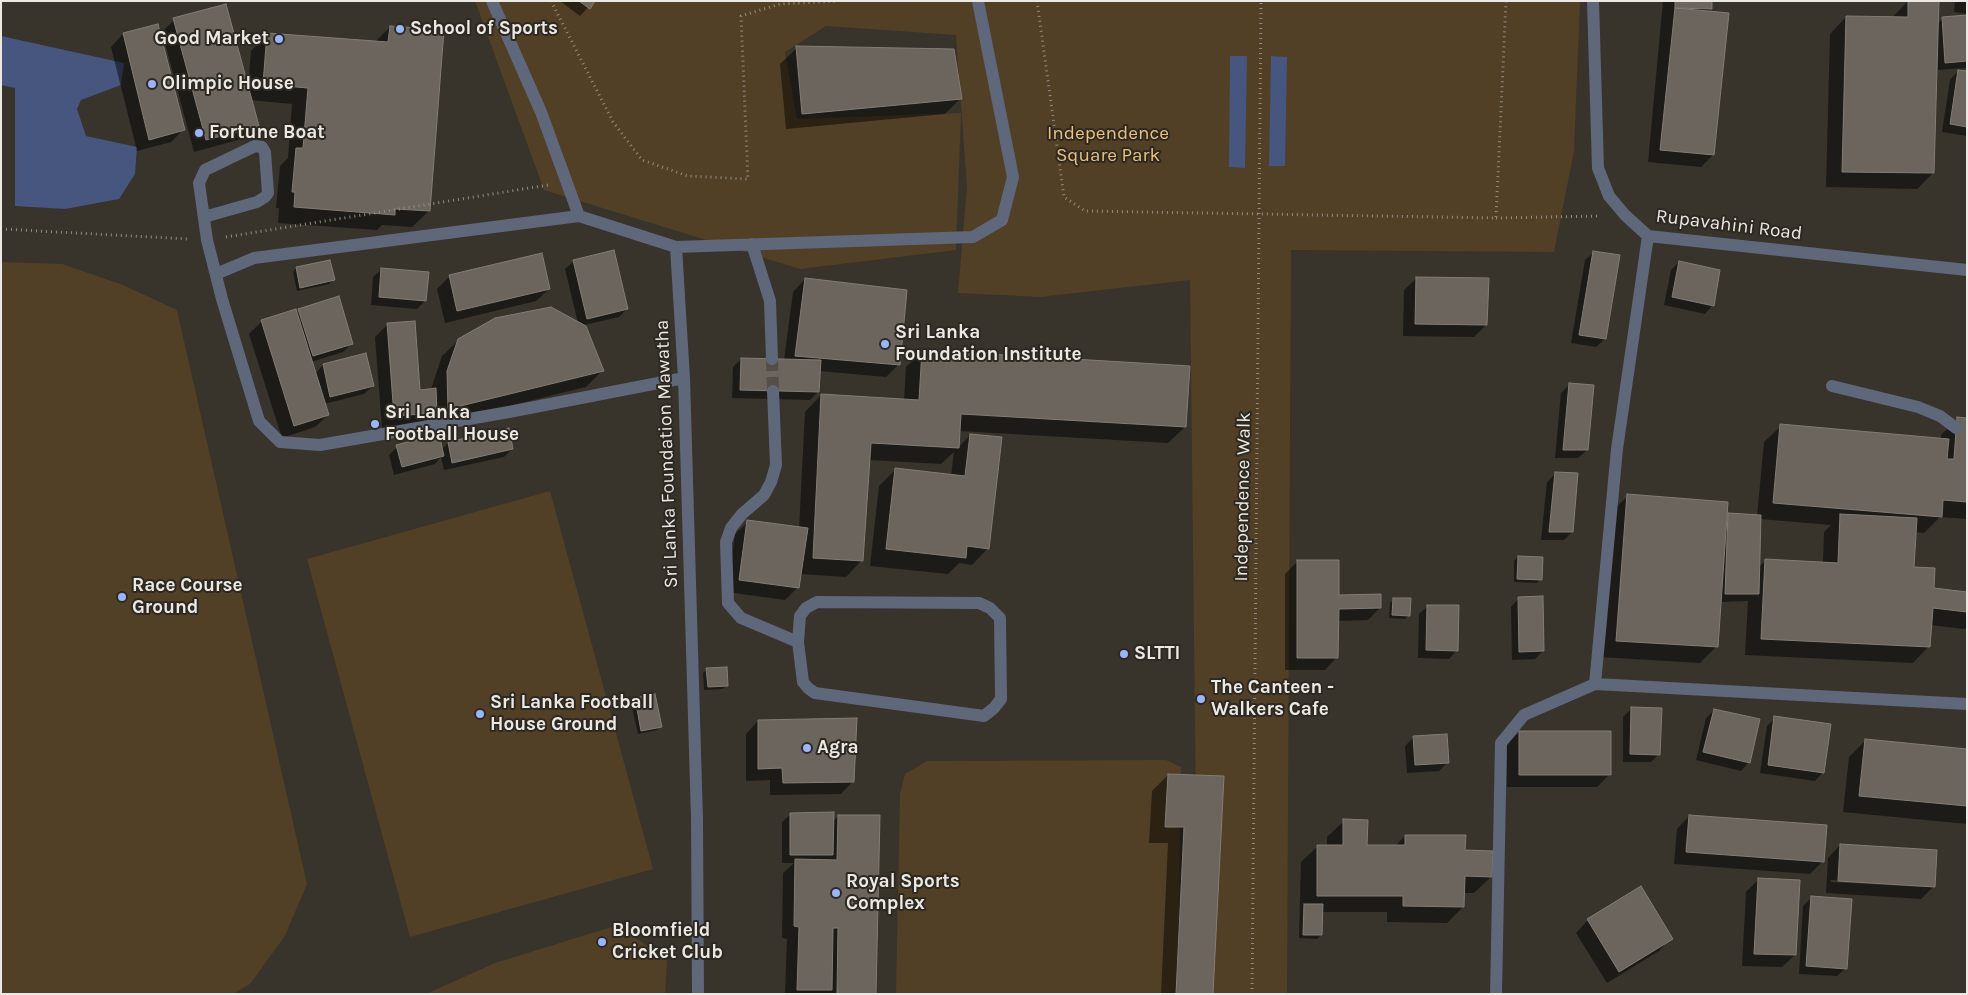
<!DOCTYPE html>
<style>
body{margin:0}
#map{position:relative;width:1968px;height:995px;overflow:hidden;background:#38332b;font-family:Karla,sans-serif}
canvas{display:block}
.frame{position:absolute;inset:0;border:2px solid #ece9e4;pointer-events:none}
</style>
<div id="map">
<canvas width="1968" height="995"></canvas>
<div class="frame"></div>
</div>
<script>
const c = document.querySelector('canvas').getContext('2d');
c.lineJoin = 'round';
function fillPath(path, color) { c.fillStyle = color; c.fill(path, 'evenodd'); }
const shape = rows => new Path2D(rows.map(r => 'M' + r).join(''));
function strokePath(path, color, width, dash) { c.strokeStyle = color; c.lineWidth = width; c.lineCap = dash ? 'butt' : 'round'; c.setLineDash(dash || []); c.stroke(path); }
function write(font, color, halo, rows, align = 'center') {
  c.font = font + ' Karla,sans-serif'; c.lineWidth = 4; c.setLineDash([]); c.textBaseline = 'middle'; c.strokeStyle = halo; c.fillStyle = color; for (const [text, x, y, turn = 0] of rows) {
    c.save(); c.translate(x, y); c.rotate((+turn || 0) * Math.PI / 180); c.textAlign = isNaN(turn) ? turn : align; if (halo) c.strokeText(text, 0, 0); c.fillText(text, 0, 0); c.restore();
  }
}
fillPath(shape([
 [475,1,1580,1,1574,151,1554,252,1291,250,1287,994,1198,994,1190,280,1040,297,958,293,967,187,956,35,826,26,785,52,797,119,961,113,956,250,800,269,544,190],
 [1,262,62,264,123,285,177,310,307,884,285,936,250,984,233,994,1,994],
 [550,491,653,869,410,937,307,559],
 [1166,760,1181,767,1178,994,896,994,900,794,905,774,927,761],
 [618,925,667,960,665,994,426,994,495,963]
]), '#514025');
fillPath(shape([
 [1,36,124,63,121,85,81,100,77,109,86,136,137,147,135,174,119,199,65,209,15,206,15,88,1,85],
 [1230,56,1247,56,1245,168,1229,167],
 [1271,56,1287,57,1285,166,1269,166]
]), '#46567f');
fillPath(shape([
 [560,1,594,1,580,16],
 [1663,1,1711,1,1710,8,1706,12,1713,155,1701,167,1648,162],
 [1908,1,1950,1,1937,2,1937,24,1943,18,1967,16,1967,68,1936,70,1933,173,1917,189,1826,187,1830,34,1846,17,1892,18],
 [1955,1,1967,1,1967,14,1954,12],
 [174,20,248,89,251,51,267,35,375,42,390,27,429,211,412,227,382,225,377,230,278,223,279,208,276,208,280,166,288,158,292,104,250,100,257,125,245,138,194,152,162,32],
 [123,34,183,130,171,142,137,151,111,47],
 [797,48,961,98,945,114,786,129,780,64],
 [1958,71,1967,72,1967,136,1942,132,1950,80],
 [1594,252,1605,339,1596,347,1571,343,1585,260],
 [574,261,627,309,619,317,584,325,603,370,586,387,432,425,432,417,423,425,382,428,375,337,388,324,419,391,431,389,442,356,459,340,578,323,565,269],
 [1679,262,1713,305,1705,314,1664,305,1671,270],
 [296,268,333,280,329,284,297,291,293,272],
 [382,269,425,301,417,309,371,305,373,277],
 [450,276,549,289,536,301,445,323,437,289],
 [1417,278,1486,325,1474,337,1403,336,1404,290],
 [805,279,899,364,886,377,819,371,818,392,810,400,732,398,733,367,741,359,784,360,793,292],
 [299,310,352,343,343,352,311,362,315,374,323,365,365,355,373,386,364,394,324,404,328,415,315,427,282,438,249,334,262,321,296,313],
 [923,351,1185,427,1168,443,959,431,958,448,970,435,988,548,972,565,959,563,948,574,870,566,879,486,896,469,951,476,954,452,941,464,869,460,862,560,846,577,800,574,798,587,785,600,727,592,735,534,748,522,799,529,805,412,821,395,904,400,906,367],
 [1570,384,1587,450,1578,458,1555,458,1561,393],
 [1958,418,1967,419,1967,519,1940,517,1924,533,1915,532,1913,568,1932,589,1967,593,1967,627,1964,629,1930,625,1929,646,1913,663,1745,655,1748,601,1720,602,1716,647,1700,663,1600,657,1611,512,1628,496,1726,517,1729,514,1757,516,1764,442,1781,426,1941,439,1941,435],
 [1760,519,1831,525,1824,532,1823,563,1765,561,1759,567],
 [448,443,512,449,504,457,444,470,441,457,435,464,394,475,389,455,397,447,441,450],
 [1555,474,1572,532,1564,540,1541,540,1547,482],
 [1518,557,1541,579,1537,583,1514,582,1514,561],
 [1298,561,1338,596,1380,608,1368,620,1337,621,1337,657,1325,670,1285,670,1285,574],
 [1519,598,1543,651,1535,659,1512,660,1511,607],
 [1394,599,1409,615,1405,619,1389,618,1390,603],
 [1428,606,1457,650,1449,659,1418,658,1419,614],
 [707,669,727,685,723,689,704,690,703,673],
 [635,699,660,726,657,730,638,734,631,703],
 [1632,708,1659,754,1651,762,1623,762,1623,717],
 [1714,710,1749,762,1741,771,1696,760,1706,718],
 [1775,718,1823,772,1815,781,1760,773,1767,726],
 [758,721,853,781,841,794,770,795,770,780,746,781,746,734],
 [1519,732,1610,774,1597,787,1507,787,1507,745],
 [1414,737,1447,763,1439,771,1407,773,1405,746],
 [1866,740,1967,751,1967,824,1843,812,1849,757],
 [1168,775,1223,777,1212,994,1161,994,1168,843,1149,843,1152,791],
 [791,814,832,822,839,816,875,994,785,994,787,939,782,938,783,873,794,863,782,863,782,822],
 [1689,816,1822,862,1810,874,1674,864,1677,829],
 [1344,821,1366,846,1395,846,1405,836,1464,851,1491,877,1474,893,1463,893,1463,907,1447,923,1387,922,1387,912,1322,912,1321,935,1317,939,1299,938,1301,862,1318,846,1327,846,1327,837],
 [1840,845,1934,886,1921,899,1826,893,1828,858],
 [1831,880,1924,885,1924,887,1831,882],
 [1759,879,1795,955,1782,967,1742,966,1746,892],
 [1811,898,1846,968,1837,976,1799,974,1803,906],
 [1588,920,1671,938,1659,951,1607,983,1576,933]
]), '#0007');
const building = shape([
 [579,1,595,1,590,9,579,1],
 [1675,1,1712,1,1712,9,1675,8,1675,1],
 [1908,1,1939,1,1934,173,1842,172,1846,16,1908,17,1908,1],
 [226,4,259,126,206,140,173,18,226,4],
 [1675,8,1729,13,1714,155,1660,150,1675,8],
 [1967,15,1967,61,1945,63,1942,17,1967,15],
 [158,24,185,130,149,140,123,33,158,24],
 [390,26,444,30,430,211,395,209,395,215,294,207,295,192,292,192,296,148,303,148,308,88,263,84,267,33,388,42,390,26],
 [796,46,954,49,962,99,802,114,796,46],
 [1958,70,1967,71,1967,127,1950,124,1958,70],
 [614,250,628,309,587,319,573,260,614,250],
 [1593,251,1620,255,1606,339,1579,335,1593,251],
 [542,253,550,289,457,311,449,275,542,253],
 [330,260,335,280,300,288,296,267,330,260],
 [1679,261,1720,270,1714,306,1672,297,1679,261],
 [381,268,429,272,426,301,379,297,381,268],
 [1416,277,1489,278,1487,325,1415,324,1416,277],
 [805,278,907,290,900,365,795,356,805,278],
 [339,296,353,344,313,356,298,309,339,296],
 [551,307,586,326,604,371,448,409,447,371,458,339,495,318,551,307],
 [296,309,329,415,294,426,261,320,296,309],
 [415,321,420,390,436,388,437,413,394,416,387,323,415,321],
 [922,350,1190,366,1186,427,961,414,959,448,871,443,863,561,813,558,821,394,919,400,922,350],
 [366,353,374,386,330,397,323,364,366,353],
 [741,358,821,360,819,392,740,390,741,358],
 [1569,383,1594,385,1588,450,1563,450,1569,383],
 [1957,417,1967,418,1967,502,1943,500,1942,517,1773,503,1780,424,1949,439,1947,459,1954,459,1957,417],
 [509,428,513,449,452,463,448,442,509,428],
 [439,434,444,456,402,467,396,445,439,434],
 [970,434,1002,437,989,549,967,546,966,558,886,549,895,468,965,476,970,434],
 [1555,472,1578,473,1573,532,1549,532,1555,472],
 [1627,494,1728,502,1718,647,1616,641,1627,494],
 [1728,513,1761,515,1759,594,1725,594,1728,513],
 [1840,514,1917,518,1914,567,1935,568,1934,588,1967,592,1967,612,1933,608,1930,647,1761,639,1765,559,1838,563,1840,514],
 [747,520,808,528,799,588,739,580,747,520],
 [1518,556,1543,557,1542,580,1517,579,1518,556],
 [1297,560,1339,560,1339,595,1381,594,1381,608,1339,609,1338,658,1297,658,1297,560],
 [1543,596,1544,651,1519,652,1518,597,1543,596],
 [1393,598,1411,598,1410,616,1392,615,1393,598],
 [1427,605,1459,605,1458,651,1426,650,1427,605],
 [727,667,728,686,708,687,706,668,727,667],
 [655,694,662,727,641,731,635,698,655,694],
 [1631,707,1662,708,1660,755,1630,754,1631,707],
 [1714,709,1760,719,1750,763,1703,752,1714,709],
 [1774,716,1831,724,1824,773,1768,765,1774,716],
 [857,718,854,782,783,783,782,768,758,769,758,720,857,718],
 [1519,731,1611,731,1611,775,1519,775,1519,731],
 [1447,734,1449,763,1415,765,1413,736,1447,734],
 [1865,739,1967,749,1967,806,1859,796,1865,739],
 [1168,774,1224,776,1213,994,1176,994,1184,827,1165,827,1168,774],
 [834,812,833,855,790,855,790,813,834,812],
 [838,815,880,815,876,994,837,994,838,928,833,928,832,990,797,990,799,927,794,926,795,859,837,860,838,815],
 [1689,815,1827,825,1824,862,1686,852,1689,815],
 [1343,819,1368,820,1367,845,1405,845,1405,835,1466,835,1465,850,1493,851,1492,877,1465,876,1464,907,1403,906,1403,896,1317,896,1317,845,1343,845,1343,819],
 [1840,844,1937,850,1935,887,1838,881,1840,844],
 [1758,878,1800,880,1796,955,1754,954,1758,878],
 [1641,886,1673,939,1619,972,1587,919,1641,886],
 [1811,896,1852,899,1847,969,1806,966,1811,896],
 [1304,904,1323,904,1322,935,1303,935,1304,904]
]);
fillPath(building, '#6b655d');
strokePath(building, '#827d74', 1);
strokePath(shape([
 [772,359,773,391]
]), '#534e47', 12, [12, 6]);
strokePath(shape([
 [551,1,613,122,642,160,688,176,748,179,741,16,780,4,838,1],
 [1037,1,1064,197,1085,211,1496,218,1506,1],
 [1496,218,1600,216],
 [1,229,188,239],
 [226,237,548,185],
 [1252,994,1261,1]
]), '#908c85', 3, [1, 4]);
strokePath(shape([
 [492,1,541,112,579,216],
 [1593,1,1598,168,1609,196,1625,215,1648,236,1967,270],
 [204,217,257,202,265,197,268,193,265,152,262,147,255,146,205,170,199,183,207,240,222,299,259,421,280,442,320,445,509,412,684,378],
 [752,244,770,301,772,359],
 [676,247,973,237,1002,220,1013,177,978,1],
 [216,274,254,258,579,216,676,247,684,378,697,819,698,994],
 [1832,386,1918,407,1940,416,1956,428],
 [773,391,776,465,771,482,764,495,742,514,731,528,726,542,728,603,741,618,798,642],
 [817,602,979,603,990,608,1000,618,1001,699,994,708,984,716,815,693,808,688,803,682,798,642,800,616,806,608,817,602],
 [1595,684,1617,449,1648,236],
 [1496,994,1501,743,1524,715,1595,684,1967,704]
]), '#5f677a', 12);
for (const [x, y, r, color] of [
 [400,29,5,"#99b5fd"],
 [279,39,5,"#99b5fd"],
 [152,84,5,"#99b5fd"],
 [199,133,5,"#99b5fd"],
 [885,344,5,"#99b5fd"],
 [375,424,5,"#99b5fd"],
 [122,597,5,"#99b5fd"],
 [1124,654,5,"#99b5fd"],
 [1201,699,5,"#99b5fd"],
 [480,714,5,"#99b5fd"],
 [807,748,5,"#99b5fd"],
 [836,893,5,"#99b5fd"],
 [602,942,5,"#99b5fd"]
]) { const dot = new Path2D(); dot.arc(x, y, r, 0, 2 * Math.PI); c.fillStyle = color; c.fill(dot); strokePath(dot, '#2d2922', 2); }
write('bold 19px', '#ece9e4', '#2d2922', [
 ["School of Sports",410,29],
 ["Good Market",269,39,"right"],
 ["Olimpic House",162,84],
 ["Fortune Boat",209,133],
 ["Sri Lanka",895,333],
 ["Foundation Institute",895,355],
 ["Sri Lanka",385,413],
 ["Football House",385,435],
 ["Race Course",132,586],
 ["Ground",132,608],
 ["SLTTI",1134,654],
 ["The Canteen -",1211,688],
 ["Walkers Cafe",1211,710],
 ["Sri Lanka Football",490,703],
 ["House Ground",490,725],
 ["Agra",817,748],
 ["Royal Sports",846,882],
 ["Complex",846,904],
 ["Bloomfield",612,931],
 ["Cricket Club",612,953]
], 'left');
write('19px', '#ebc17c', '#2d2922', [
 ["Independence",1108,134],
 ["Square Park",1108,156]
]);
write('19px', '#ece9e4', '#2d2922', [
 ["Rupavahini Road",1729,225,7],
 ["Sri Lanka Foundation Mawatha",667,454,-92],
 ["Independence Walk",1243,497,-89]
]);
</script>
